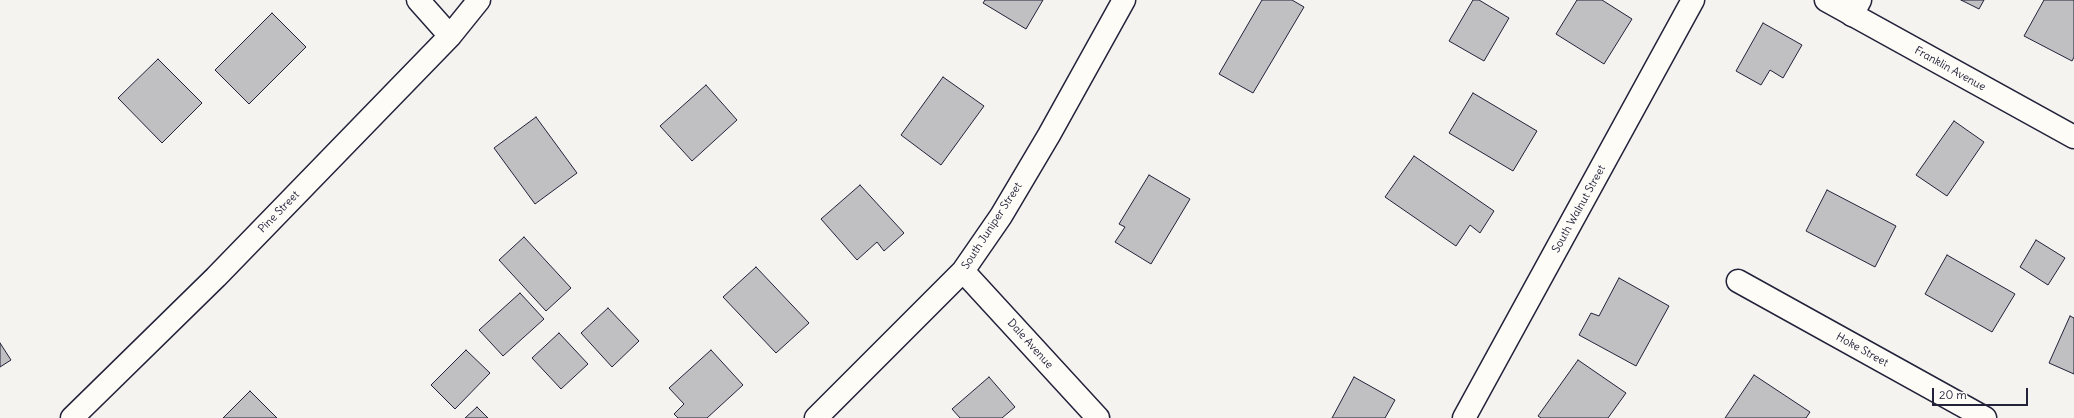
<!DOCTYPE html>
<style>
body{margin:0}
#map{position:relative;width:2074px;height:418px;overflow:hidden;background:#f4f3ef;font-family:Delius,sans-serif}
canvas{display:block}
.scale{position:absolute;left:1932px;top:388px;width:96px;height:18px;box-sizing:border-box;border:2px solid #22223b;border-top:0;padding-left:5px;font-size:12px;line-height:14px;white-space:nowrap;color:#22223b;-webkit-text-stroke:3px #fdfcf7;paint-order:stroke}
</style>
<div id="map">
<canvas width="2074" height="418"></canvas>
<div class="scale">20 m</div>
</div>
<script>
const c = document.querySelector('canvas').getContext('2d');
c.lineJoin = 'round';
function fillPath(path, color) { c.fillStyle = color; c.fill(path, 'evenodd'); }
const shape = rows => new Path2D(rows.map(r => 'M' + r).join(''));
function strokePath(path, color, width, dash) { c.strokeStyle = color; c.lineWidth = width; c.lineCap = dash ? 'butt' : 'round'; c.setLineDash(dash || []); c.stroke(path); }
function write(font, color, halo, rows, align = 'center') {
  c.font = font + ' Delius,sans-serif'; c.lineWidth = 3; c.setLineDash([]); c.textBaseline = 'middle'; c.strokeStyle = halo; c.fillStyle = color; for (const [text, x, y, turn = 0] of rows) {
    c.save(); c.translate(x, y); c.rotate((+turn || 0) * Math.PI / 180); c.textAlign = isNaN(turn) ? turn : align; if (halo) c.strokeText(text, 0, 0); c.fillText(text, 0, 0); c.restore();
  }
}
const building = shape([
 [985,0,1043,0,1026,29,983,3,985,0],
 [1262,0,1292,0,1304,7,1253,93,1219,74,1262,0],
 [1473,0,1479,0,1509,18,1484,61,1449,41,1473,0],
 [1577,0,1602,0,1632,19,1604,64,1556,34,1577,0],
 [1961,0,1984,0,1979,9,1961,0],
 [2044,0,2074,0,2074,57,2072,61,2024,36,2044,0],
 [272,13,306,47,249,104,215,70,272,13],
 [1763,23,1802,45,1783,78,1770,70,1761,85,1736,71,1763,23],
 [158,59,202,103,162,143,118,98,158,59],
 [943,77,984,106,941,165,901,135,943,77],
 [706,85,737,120,692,161,660,126,706,85],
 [1473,93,1537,131,1513,171,1449,133,1473,93],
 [536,117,577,173,535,204,494,148,536,117],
 [1954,121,1984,142,1947,196,1916,175,1954,121],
 [1414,156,1494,211,1480,233,1470,225,1456,246,1385,197,1414,156],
 [1149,175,1190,199,1151,264,1115,242,1125,227,1119,224,1149,175],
 [860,185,904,233,884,251,877,242,857,260,821,219,860,185],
 [1827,190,1896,226,1875,267,1806,231,1827,190],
 [524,237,571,288,546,311,499,260,524,237],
 [2036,240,2065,258,2048,285,2020,267,2036,240],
 [1947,255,2015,294,1992,332,1925,294,1947,255],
 [756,267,809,323,776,353,723,297,756,267],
 [1619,278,1669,306,1636,366,1579,335,1591,313,1599,316,1619,278],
 [520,293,544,319,503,356,479,330,520,293],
 [608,308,639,341,612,367,581,333,608,308],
 [2070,316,2074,318,2074,374,2049,363,2070,316],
 [559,333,588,364,561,389,532,358,559,333],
 [0,343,11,360,0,367,0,343],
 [466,350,490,373,455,409,431,385,466,350],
 [711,350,743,385,707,418,678,418,674,414,684,404,669,388,711,350],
 [1578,360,1626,393,1608,418,1541,418,1538,416,1578,360],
 [1754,375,1810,412,1806,418,1725,418,1754,375],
 [989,377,1015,407,1002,418,960,418,952,409,989,377],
 [1354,377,1395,400,1385,418,1332,418,1354,377],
 [250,391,277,418,223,418,250,391],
 [477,407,488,418,465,418,477,407]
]);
fillPath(building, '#c0bfc2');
strokePath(building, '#22223b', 1);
const minor = shape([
 [418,0,450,36],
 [1852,15,1860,0],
 [963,271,1098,418],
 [1738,281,1985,418],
 [72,418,216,277,450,36,479,0],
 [816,418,963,271,1001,216,1049,135,1124,0],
 [1464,418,1693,0]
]);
const tertiary = shape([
 [1826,0,2074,137]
]);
strokePath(minor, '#22223b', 25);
strokePath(tertiary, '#22223b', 25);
strokePath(minor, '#fdfcf7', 22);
strokePath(tertiary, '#fdfcf7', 22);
write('11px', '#22223b', '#fdfcf7', [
 ["Franklin Avenue",1950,69,29],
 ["South Walnut Street",1579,209,-61],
 ["Pine Street",279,212,-46],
 ["South Juniper Street",992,226,-57],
 ["Dale Avenue",1030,344,48],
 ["Hoke Street",1862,350,29]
]);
</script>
